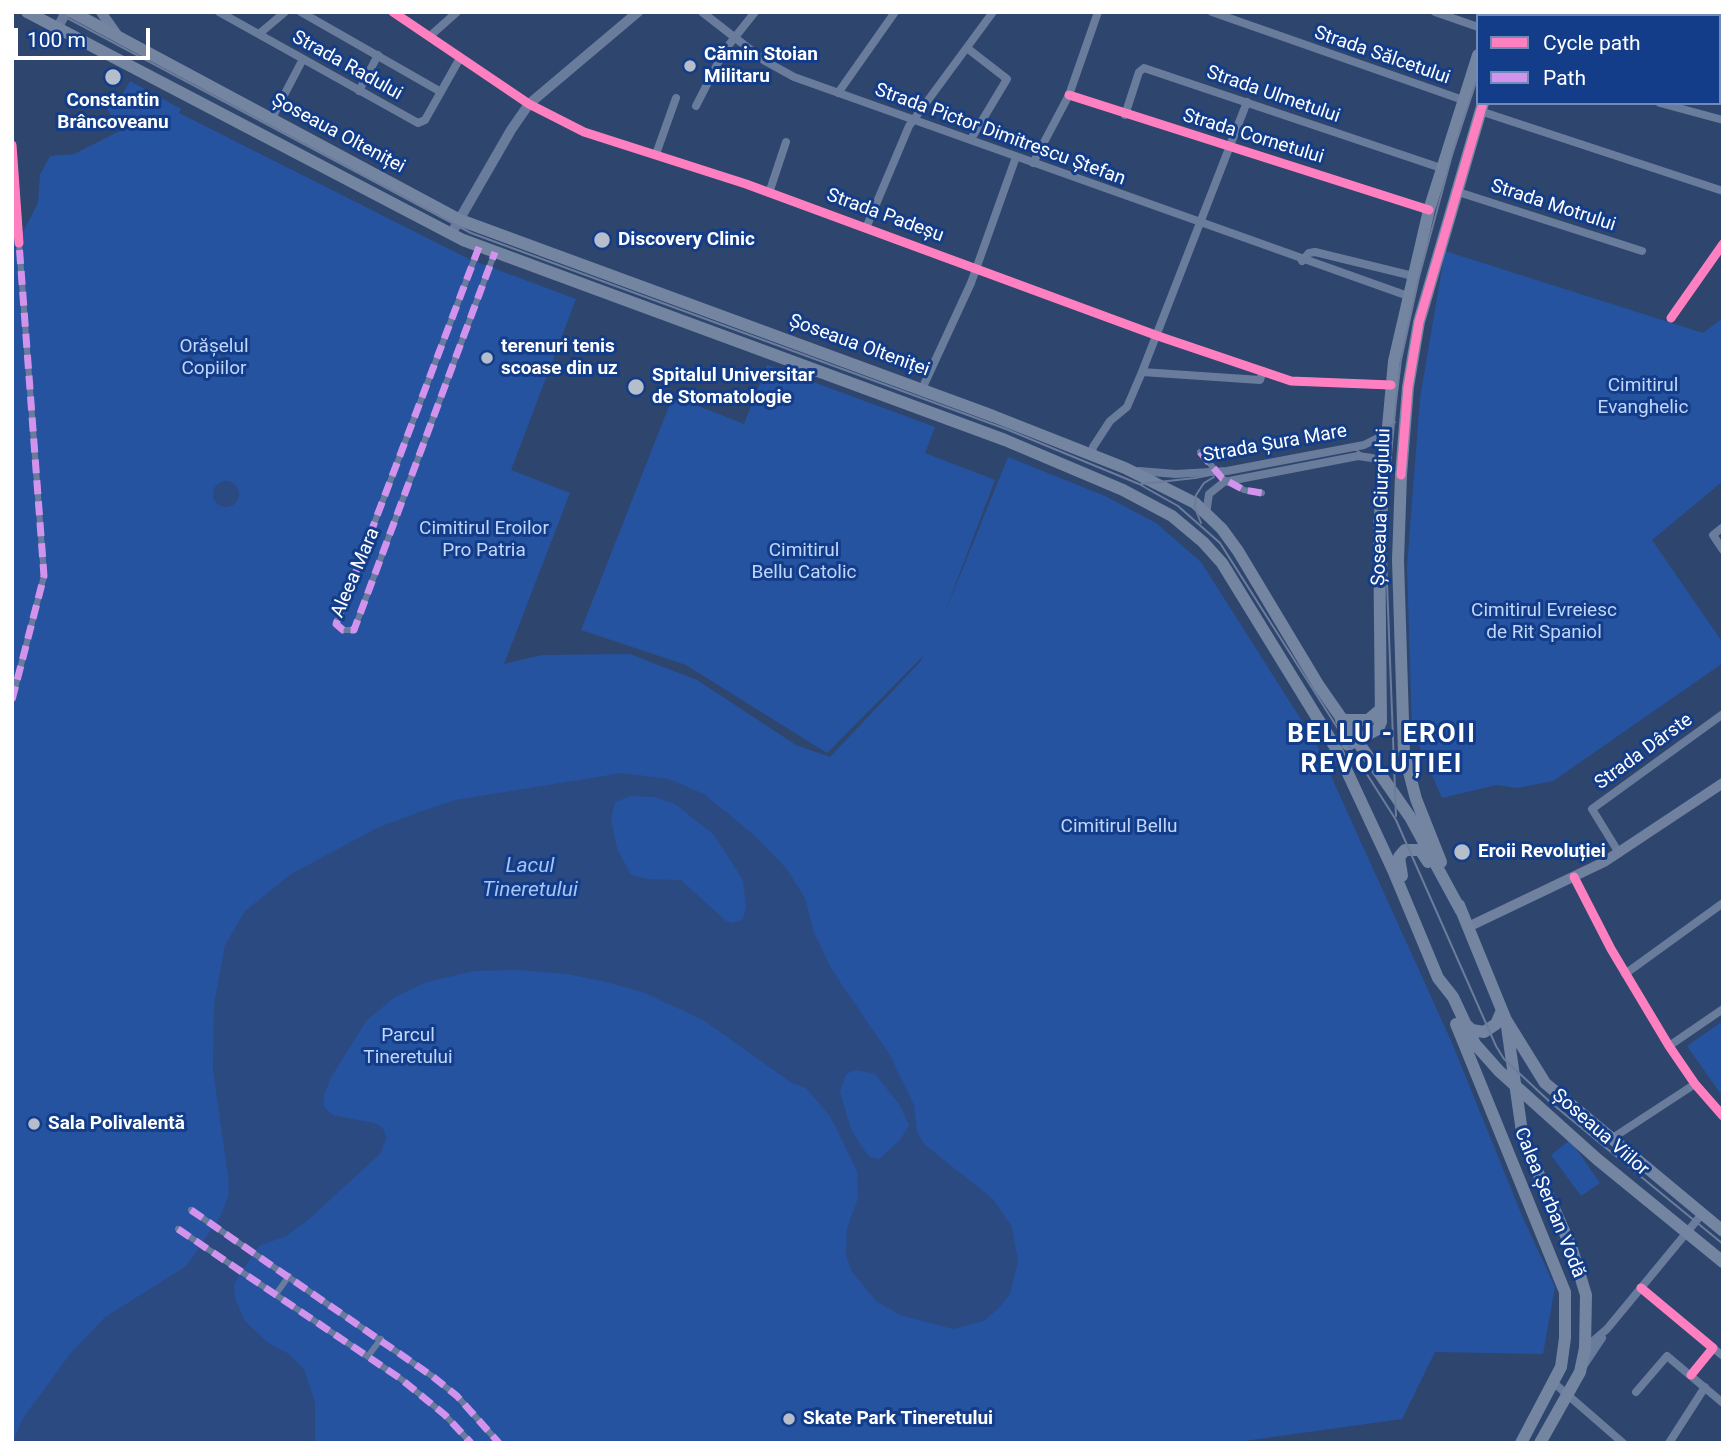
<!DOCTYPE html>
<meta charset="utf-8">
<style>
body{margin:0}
#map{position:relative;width:1735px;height:1455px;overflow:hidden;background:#2e456e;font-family:Roboto,sans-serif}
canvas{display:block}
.frame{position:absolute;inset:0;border:14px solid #fff;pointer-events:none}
.legend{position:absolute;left:1476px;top:14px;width:245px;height:91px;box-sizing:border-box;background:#133d89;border:2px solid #718bb8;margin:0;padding:9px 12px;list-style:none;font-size:21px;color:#fff}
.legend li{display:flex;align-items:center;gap:14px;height:35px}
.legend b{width:35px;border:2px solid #718bb8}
.scale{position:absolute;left:14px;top:28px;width:136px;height:32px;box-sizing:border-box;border:4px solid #fff;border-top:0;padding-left:9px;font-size:21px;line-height:24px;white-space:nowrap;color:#fff;-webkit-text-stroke:5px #133d89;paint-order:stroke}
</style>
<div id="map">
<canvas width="1735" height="1455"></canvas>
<div class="frame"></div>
<ul class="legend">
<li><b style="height:9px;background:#ff80c0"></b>Cycle path</li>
<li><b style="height:9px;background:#d193ec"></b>Path</li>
</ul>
<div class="scale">100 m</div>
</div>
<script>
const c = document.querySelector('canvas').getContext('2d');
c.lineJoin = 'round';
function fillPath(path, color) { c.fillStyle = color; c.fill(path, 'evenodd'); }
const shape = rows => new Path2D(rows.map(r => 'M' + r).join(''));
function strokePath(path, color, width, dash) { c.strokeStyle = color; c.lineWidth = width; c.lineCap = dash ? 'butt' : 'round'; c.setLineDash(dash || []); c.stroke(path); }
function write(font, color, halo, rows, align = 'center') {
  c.font = font + ' Roboto,sans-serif'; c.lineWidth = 6; c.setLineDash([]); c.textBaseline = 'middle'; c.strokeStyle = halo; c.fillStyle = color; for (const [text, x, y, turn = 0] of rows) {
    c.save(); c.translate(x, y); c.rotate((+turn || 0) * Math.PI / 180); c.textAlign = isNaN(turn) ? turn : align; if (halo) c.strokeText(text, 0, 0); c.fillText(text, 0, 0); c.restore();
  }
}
fillPath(shape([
 [130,81,181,109,179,113,469,259,576,299,511,470,570,493,504,664,542,655,630,654,697,680,796,745,830,757,920,662,923,656,827,753,686,665,581,630,673,396,744,424,767,365,935,427,925,453,995,480,943,617,1008,457,1105,496,1156,523,1201,562,1316,743,1452,1043,1523,1218,1555,1287,1543,1354,1435,1352,1402,1419,1230,1443,12,1443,12,237,23,232,38,203,40,175,50,156,74,154,120,131,102,100,106,93,119,100],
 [1445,251,1703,333,1723,318,1723,481,1652,540,1723,643,1723,663,1553,781,1517,788,1496,785,1442,798,1412,729,1407,567,1420,398],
 [1723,1021,1723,1097,1687,1046],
 [1570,1140,1600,1183,1581,1196,1551,1155]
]), '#2653a0');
fillPath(shape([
 [206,339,221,345,227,360,222,372,208,380,193,375,186,361,191,346],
 [210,345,219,351,221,362,216,371,203,374,194,368,192,357,200,346],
 '213 494a13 13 0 1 1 26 0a13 13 0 1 1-26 0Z',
 [622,773,669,779,704,794,754,835,787,869,805,898,814,932,832,970,890,1055,914,1105,917,1132,924,1144,993,1199,1012,1227,1018,1261,1010,1294,999,1308,984,1321,953,1329,900,1315,876,1301,852,1272,846,1255,847,1228,858,1198,857,1171,830,1116,806,1088,792,1083,703,1020,645,993,606,982,567,974,520,970,474,971,427,982,395,997,367,1020,332,1076,324,1095,324,1107,333,1115,378,1124,384,1130,386,1139,380,1154,308,1220,286,1236,259,1246,234,1284,235,1298,245,1321,267,1342,289,1354,304,1369,315,1402,315,1443,12,1443,23,1418,70,1354,104,1318,186,1266,220,1217,228,1197,229,1183,213,1070,214,1004,225,945,245,911,291,874,377,828,419,812,455,800],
 [631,796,655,797,675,804,714,835,743,880,746,907,743,919,733,923,726,921,681,880,648,879,631,875,617,848,611,819,615,802],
 [856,1070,875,1074,899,1104,909,1125,900,1140,879,1159,870,1157,861,1146,851,1129,840,1092,846,1074]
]), '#2b4a81');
strokePath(shape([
 [479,247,336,624,343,630,354,630,495,252],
 [12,700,44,576,19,243],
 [191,1210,432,1376,457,1396,499,1443],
 [178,1229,401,1379,445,1415,471,1443],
 [276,1294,289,1276],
 [368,1356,381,1339]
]), '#6a7c9c', 6);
strokePath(shape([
 [219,12,418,123,425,120,460,58],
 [301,12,441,92],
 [393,12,529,104,584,132,746,184,1158,336,1291,381,1391,385],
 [702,12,765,61,794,77,1408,296],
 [1212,12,1463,100],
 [1435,12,1478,27],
 [259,34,285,12],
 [430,36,457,12],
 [967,48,1007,79,971,139],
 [1719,72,1723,73],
 [359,91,378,55],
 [838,93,895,12],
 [1069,95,1429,210],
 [1660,103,1723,120],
 [696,106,724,51,755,12],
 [1480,111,1723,191],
 [1125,115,1139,72,1144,68,1441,168],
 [271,120,303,59],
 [12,145,19,243],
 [656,154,676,98],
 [1033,163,1069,95,1098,12],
 [1455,191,1642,251],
 [769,193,786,142],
 [866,228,909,126,993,12],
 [1302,261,1309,253,1315,252,1413,276],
 [1671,318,1723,244],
 [1142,372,1260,380,1263,371],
 [922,389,971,283,1016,157],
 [1092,455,1093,447,1110,421,1127,407,1142,372,1247,102],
 [1139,471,1176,474,1227,471,1364,445,1386,434],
 [1206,514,1209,494,1224,482,1358,456,1372,458],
 [1723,527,1713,535,1723,550],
 [1619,853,1592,809,1723,714],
 [1574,877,1611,949,1669,1046,1695,1084,1723,1116],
 [1625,974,1723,903],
 [1669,1046,1723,1009],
 [1611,1139,1695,1084],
 [1641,1288,1713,1348,1691,1375],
 [1585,1348,1607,1329,1702,1214],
 [1713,1348,1723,1356],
 [1584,1365,1602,1338],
 [1554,1383,1623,1443],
 [1636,1392,1667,1356,1723,1403],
 [1669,1443,1705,1387]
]), '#6a7c9c', 8);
strokePath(shape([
 [57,29,66,12],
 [451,234,511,130,529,104,638,12]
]), '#6a7c9c', 10);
strokePath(shape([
 [101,12,118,36],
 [1468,927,1604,862,1723,783]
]), '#70819f', 10);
strokePath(shape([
 [27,12,463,240,1005,440,1123,490,1172,516,1203,542,1222,563,1337,750,1393,870,1438,978,1453,997,1475,1044,1499,1071,1597,1159,1723,1262],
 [72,12,460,220,993,416,1125,468,1195,503,1222,529,1238,551,1319,686,1410,817,1461,911],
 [1491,16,1492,12],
 [1511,16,1512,12],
 [1341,720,1368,720,1381,709],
 [1348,745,1378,729,1381,722,1379,525,1394,361,1429,210,1478,55],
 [1441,862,1416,799,1404,753,1398,560,1401,475,1408,387,1419,322,1483,103],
 [1402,876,1399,857,1405,850,1420,850,1428,862],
 [1459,905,1506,1020,1545,1083,1723,1231],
 [1464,1023,1472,1030,1484,1032,1496,1024,1502,1010],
 [1456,1024,1565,1292,1565,1338,1561,1367,1521,1443],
 [1507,1027,1523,1139,1572,1249,1586,1295,1585,1348,1580,1372,1540,1443]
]), '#7485a1', 12);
strokePath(shape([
 [56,12,471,233,1006,429,1139,484,1178,506,1220,543,1396,820,1496,1046,1504,1059,1550,1102,1723,1244],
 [1502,16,1503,12],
 [1352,447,1382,468,1388,481],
 [1141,484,1195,478,1364,445,1381,437,1395,422],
 [1201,523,1195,508,1196,495,1204,483,1214,477],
 [1396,816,1386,557,1387,496,1396,402,1401,360,1419,277,1452,155,1478,76]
]), '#6c7d9b', 2);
strokePath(shape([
 [1200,452,1222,478,1244,490,1262,493]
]), '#6a7c9c', 6);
strokePath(shape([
 [479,247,336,624,343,630,354,630,495,252],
 [1200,452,1222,478,1244,490,1262,493],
 [12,700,44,576,19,243],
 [191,1210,432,1376,457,1396,499,1443],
 [178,1229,401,1379,445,1415,471,1443]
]), '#d193ec', 7, [14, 7]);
strokePath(shape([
 [393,12,529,104,584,132,746,184,1158,336,1291,381,1391,385],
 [1069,95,1429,210],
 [12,145,19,243],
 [1671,318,1723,244],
 [1401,475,1408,387,1419,322,1483,103],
 [1574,877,1611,949,1669,1046,1695,1084,1723,1116],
 [1641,1288,1713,1348,1691,1375]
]), '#ff80c0', 9);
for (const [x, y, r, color] of [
 [690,66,7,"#b6becc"],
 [113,77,9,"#b6becc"],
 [602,240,9,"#b6becc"],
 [487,358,7,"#b6becc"],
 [636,387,9,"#b6becc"],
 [1462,852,9,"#b6becc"],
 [34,1124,7,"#b6becc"],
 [789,1419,7,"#b6becc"]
]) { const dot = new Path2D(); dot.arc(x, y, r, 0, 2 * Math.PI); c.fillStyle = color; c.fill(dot); strokePath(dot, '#133d89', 2.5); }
write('bold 19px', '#fff', '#133d89', [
 ["Cămin Stoian",704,55],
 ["Militaru",704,77],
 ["Constantin",113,101,"center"],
 ["Brâncoveanu",113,123,"center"],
 ["Discovery Clinic",618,240],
 ["terenuri tenis",501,347],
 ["scoase din uz",501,369],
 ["Spitalul Universitar",652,376],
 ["de Stomatologie",652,398],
 ["Eroii Revoluției",1478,852],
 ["Sala Polivalentă",48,1124],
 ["Skate Park Tineretului",803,1419]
], 'left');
write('19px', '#fff', '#133d89', [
 ["Strada Sălcetului",1382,56,19],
 ["Strada Radului",347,66,29],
 ["Strada Ulmetului",1273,95,19],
 ["Șoseaua Olteniței",338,134,28],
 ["Strada Pictor Dimitrescu Ștefan",1000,135,20],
 ["Strada Cornetului",1253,137,17],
 ["Strada Motrului",1553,206,18],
 ["Strada Padeșu",885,216,20],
 ["Șoseaua Olteniței",859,346,20],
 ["Strada Șura Mare",1275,444,-10],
 ["Șoseaua Giurgiului",1382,507,-88],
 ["Aleea Mara",356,573,-67],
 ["Strada Dârste",1644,752,-36],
 ["Șoseaua Viilor",1600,1133,41],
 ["Calea Șerban Vodă",1549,1203,68]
]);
write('19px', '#c0d6fc', '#133d89', [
 ["Orășelul",214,347],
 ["Copiilor",214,369],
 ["Cimitirul",1643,386],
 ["Evanghelic",1643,408],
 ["Cimitirul Eroilor",484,529],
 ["Pro Patria",484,551],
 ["Cimitirul",804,551],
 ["Bellu Catolic",804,573],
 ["Cimitirul Evreiesc",1544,611],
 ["de Rit Spaniol",1544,633],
 ["Cimitirul Bellu",1119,827],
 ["Parcul",408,1036],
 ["Tineretului",408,1058]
]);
write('italic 21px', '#a5c4f7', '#133d89', [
 ["Lacul",530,867],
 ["Tineretului",530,891]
]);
c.letterSpacing = '2px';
write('bold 26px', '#fff', '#133d89', [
 ["BELLU - EROII",1382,735],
 ["REVOLUȚIEI",1382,765]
]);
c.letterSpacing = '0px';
</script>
